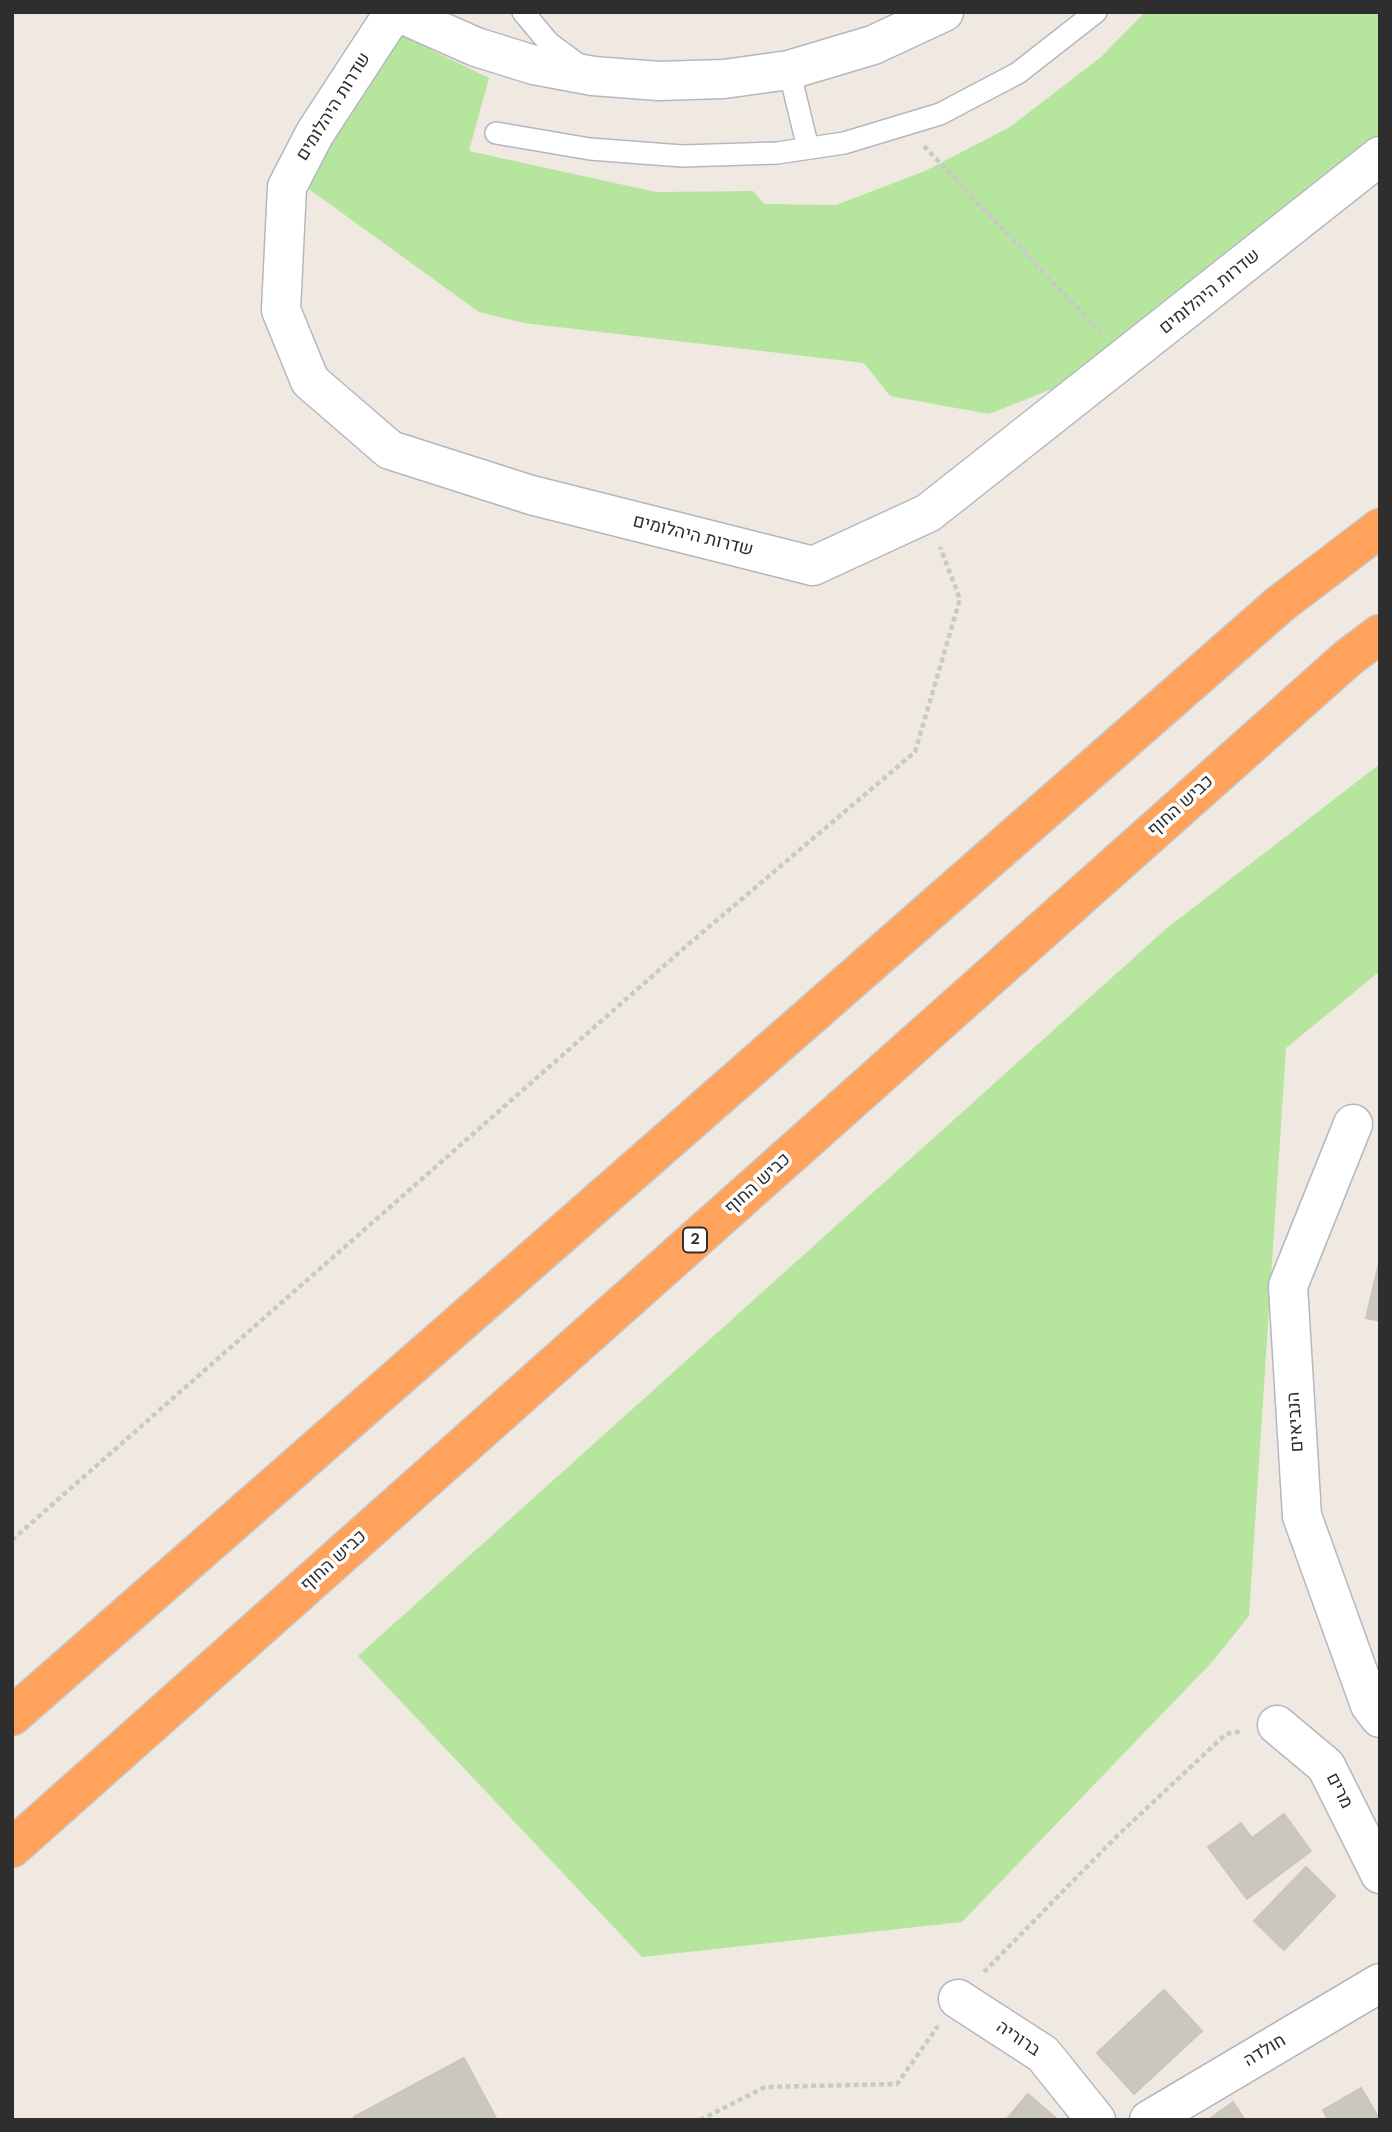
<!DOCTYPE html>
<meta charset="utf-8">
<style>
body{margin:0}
#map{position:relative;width:1392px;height:2132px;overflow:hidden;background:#efe9e1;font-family:"DM Sans",sans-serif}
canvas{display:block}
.frame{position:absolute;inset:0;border:14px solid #2e2e2e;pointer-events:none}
</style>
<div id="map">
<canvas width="1392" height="2132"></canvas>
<div class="frame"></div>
</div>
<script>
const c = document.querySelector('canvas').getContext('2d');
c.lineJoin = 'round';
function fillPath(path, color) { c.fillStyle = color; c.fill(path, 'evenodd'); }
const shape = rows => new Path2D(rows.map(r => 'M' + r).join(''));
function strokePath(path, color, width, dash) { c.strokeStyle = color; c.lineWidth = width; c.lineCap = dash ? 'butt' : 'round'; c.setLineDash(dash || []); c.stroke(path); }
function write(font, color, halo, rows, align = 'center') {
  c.font = font + ' "DM Sans",Heebo,sans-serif'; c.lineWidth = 7; c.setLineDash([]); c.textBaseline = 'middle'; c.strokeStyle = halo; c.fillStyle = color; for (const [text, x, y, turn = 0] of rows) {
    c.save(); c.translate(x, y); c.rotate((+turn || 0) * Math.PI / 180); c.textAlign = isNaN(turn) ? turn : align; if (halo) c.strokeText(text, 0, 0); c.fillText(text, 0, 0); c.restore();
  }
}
fillPath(shape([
 [1145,12,1380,12,1380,139,1110,352,1052,389,989,414,890,396,864,363,524,323,479,312,306,187,380,25,489,78,469,151,656,192,753,191,764,204,836,205,925,171,1010,127,1101,57],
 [1380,764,1380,971,1286,1048,1249,1616,1213,1661,962,1922,642,1957,358,1656,1167,928]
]), '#b6e59e');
const building = shape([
 [1380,1259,1380,1321,1366,1318,1380,1259],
 [1284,1814,1311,1851,1247,1899,1208,1847,1241,1823,1252,1838,1284,1814],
 [1306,1867,1335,1896,1284,1950,1254,1921,1306,1867],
 [1164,1990,1202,2031,1134,2094,1097,2053,1164,1990],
 [464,2058,497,2120,356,2120,354,2117,464,2058],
 [1361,2088,1380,2120,1328,2120,1323,2110,1361,2088],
 [1028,2094,1058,2120,1006,2120,1028,2094],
 [1233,2102,1245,2120,1208,2120,1233,2102]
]);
fillPath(building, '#cbc7bf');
strokePath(building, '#cbc5ba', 2);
const service = shape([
 [523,12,549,43,580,66],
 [789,70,808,148],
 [496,133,590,149,682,156,777,153,844,143,940,114,1018,73,1096,12]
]);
const minor = shape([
 [394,12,315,133,287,187,281,310,310,381,390,450,531,495,813,566,928,513,1380,156],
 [397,12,476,47,534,65,593,76,659,81,724,79,789,70,873,45,944,12],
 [1353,1124,1288,1286,1302,1516,1370,1705,1380,1718],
 [1277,1725,1326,1766,1380,1874],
 [958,1999,1043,2054,1096,2120],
 [1149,2120,1380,1983]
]);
const motorway = shape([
 [12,1716,1280,604,1380,528],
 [12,1848,1349,657,1380,634]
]);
strokePath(service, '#b4b7c1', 24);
strokePath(minor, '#b4b7c1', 41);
strokePath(motorway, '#c9c9c9', 41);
strokePath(shape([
 [924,146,1101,333],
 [12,1540,683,949,915,752,960,599,940,547],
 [984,1972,1118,1835,1226,1734,1242,1731],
 [700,2120,765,2087,897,2084,938,2026]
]), '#c9c9c9', 4.5, [5, 3.5]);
strokePath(service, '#fff', 21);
strokePath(minor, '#fff', 38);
strokePath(motorway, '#ffa35c', 38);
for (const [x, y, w] of [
 [695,1240,24]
]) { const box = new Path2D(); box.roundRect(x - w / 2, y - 12.5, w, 25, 5); c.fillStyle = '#fff'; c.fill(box); strokePath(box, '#2e2e2e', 2); }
write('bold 16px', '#2e2e2e', null, [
 ["2",695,1240]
]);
write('18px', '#2e2e2e', '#fff', [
 ["שדרות היהלומים",334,107,-58],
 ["שדרות היהלומים",1210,292,-39],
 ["שדרות היהלומים",693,536,14],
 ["כביש החוף",1181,806,-42],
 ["כביש החוף",758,1184,-42],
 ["הנביאים",1296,1422,-94],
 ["כביש החוף",334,1561,-42],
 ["מרים",1339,1791,63],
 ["ברוריה",1018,2039,34],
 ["חולדה",1265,2051,-31]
]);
</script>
